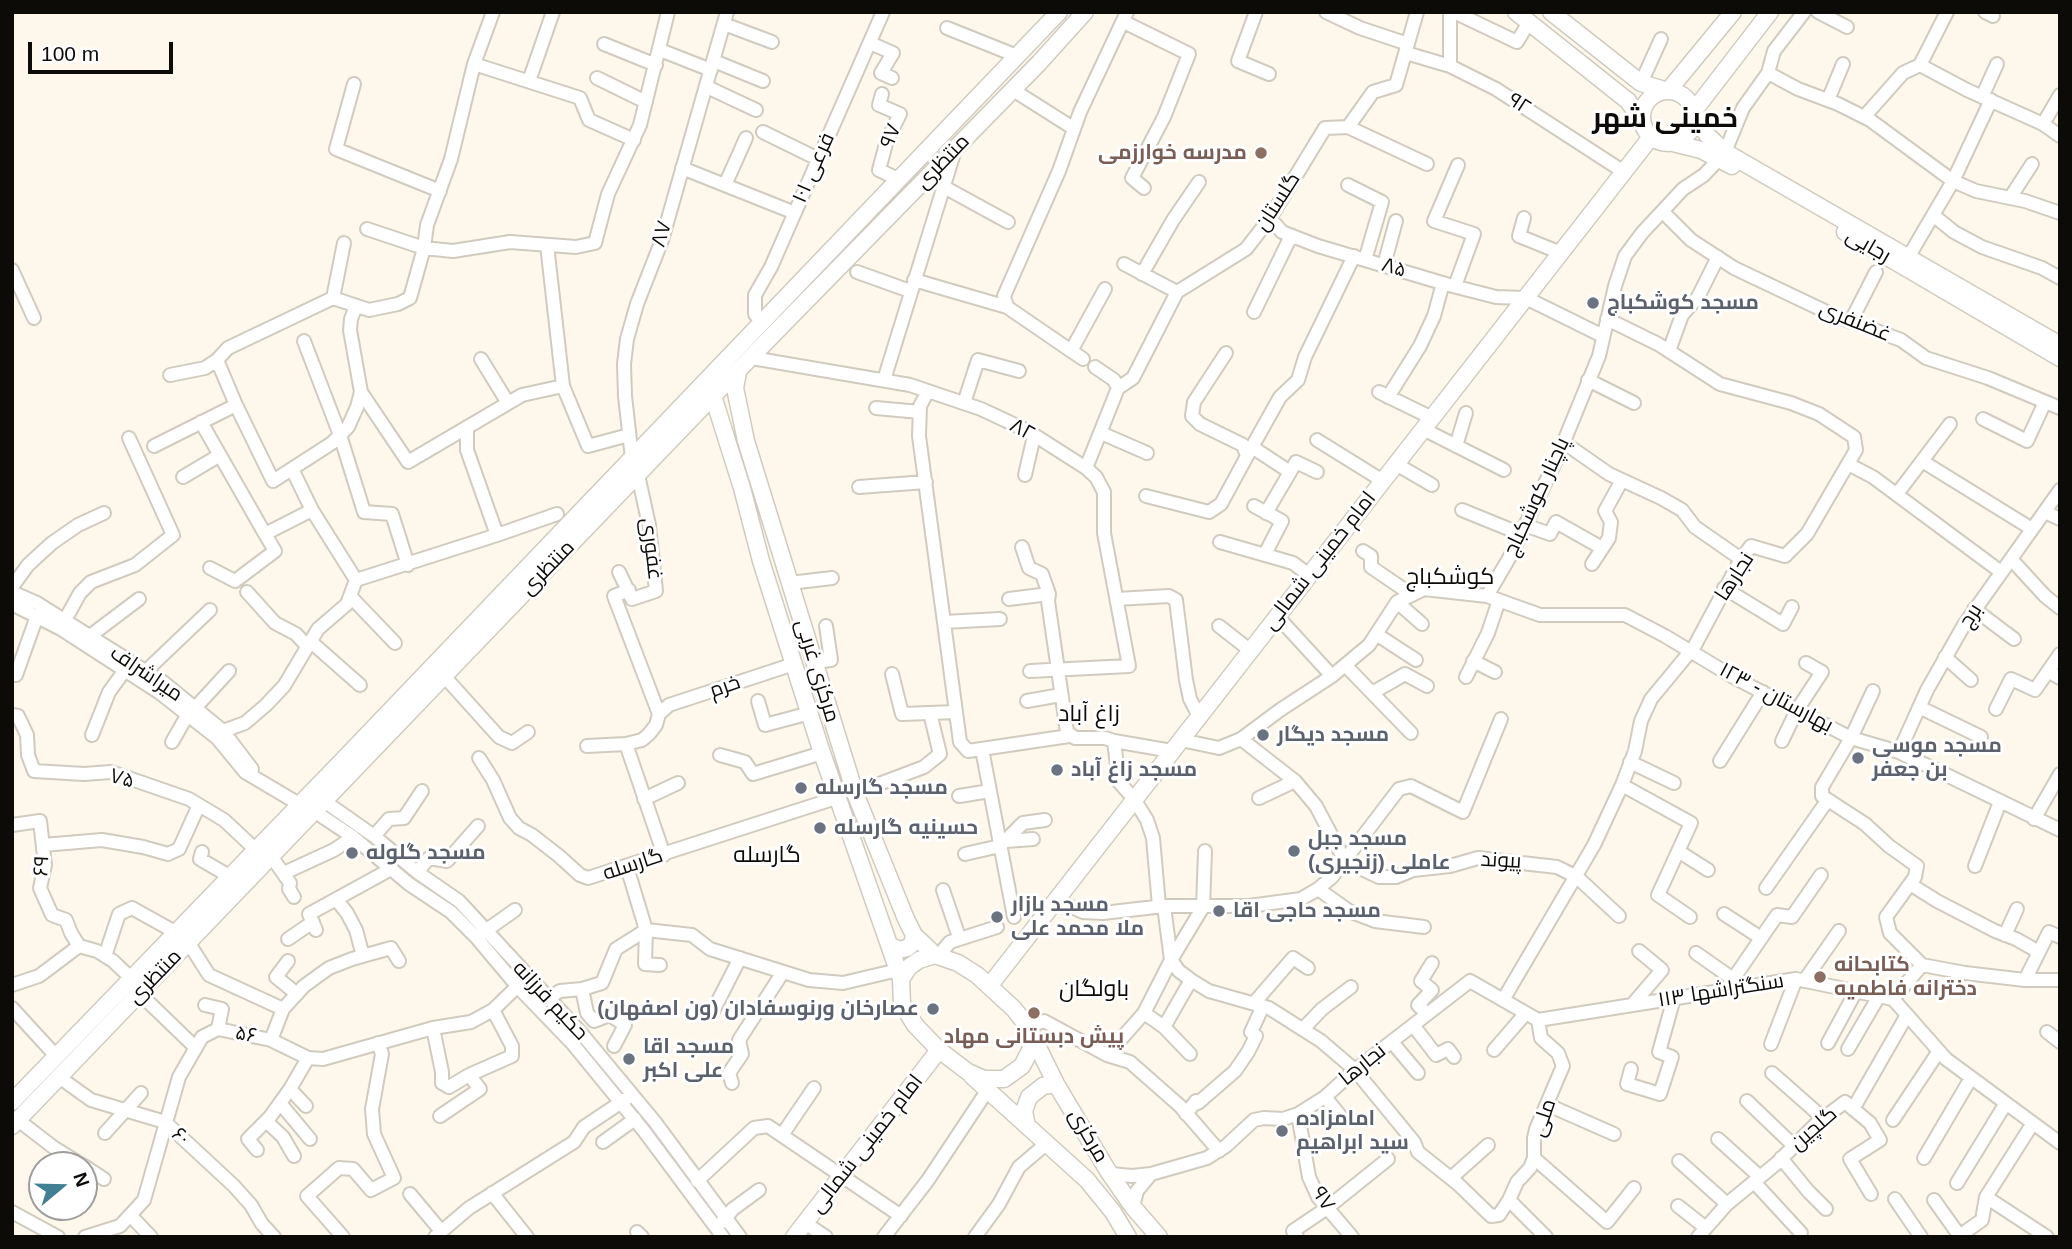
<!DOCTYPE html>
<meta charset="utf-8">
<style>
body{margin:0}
#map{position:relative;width:2072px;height:1249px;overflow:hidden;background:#fef8ec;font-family:Helvetica,sans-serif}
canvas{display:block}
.frame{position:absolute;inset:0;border:14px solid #0d0b08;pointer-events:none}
.north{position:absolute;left:28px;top:1151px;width:70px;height:70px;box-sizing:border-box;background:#fff;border:2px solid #9e9d9c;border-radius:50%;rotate:71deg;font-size:19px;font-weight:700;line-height:28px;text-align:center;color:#0d0b08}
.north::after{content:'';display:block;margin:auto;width:24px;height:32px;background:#407f94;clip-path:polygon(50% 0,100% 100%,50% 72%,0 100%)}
.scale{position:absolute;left:28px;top:42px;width:145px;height:32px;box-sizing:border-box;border:4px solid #0d0b08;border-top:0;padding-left:9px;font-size:21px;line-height:24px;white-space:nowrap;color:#0d0b08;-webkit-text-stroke:5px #fff;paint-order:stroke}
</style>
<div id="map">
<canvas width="2072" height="1249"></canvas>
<div class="frame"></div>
<div class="north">N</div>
<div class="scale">100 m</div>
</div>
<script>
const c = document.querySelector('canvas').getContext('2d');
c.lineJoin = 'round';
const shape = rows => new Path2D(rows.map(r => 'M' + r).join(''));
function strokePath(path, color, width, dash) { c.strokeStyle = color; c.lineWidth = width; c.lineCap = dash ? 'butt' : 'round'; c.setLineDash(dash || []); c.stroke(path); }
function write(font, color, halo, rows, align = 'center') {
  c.font = font + ' Helvetica,Cairo,sans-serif'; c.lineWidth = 6; c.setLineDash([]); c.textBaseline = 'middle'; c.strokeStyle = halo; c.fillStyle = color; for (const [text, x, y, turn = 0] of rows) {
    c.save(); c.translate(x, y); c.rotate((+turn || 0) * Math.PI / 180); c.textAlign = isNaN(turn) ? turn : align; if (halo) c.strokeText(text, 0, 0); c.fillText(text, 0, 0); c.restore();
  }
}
const minor = shape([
 [1256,12,1238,61,1269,74],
 [1326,12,1360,28,1408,44],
 [1450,12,1450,66],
 [1454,12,1517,42,1529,22],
 [1804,12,1774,51,1768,73,1798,89,1838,104,1870,120,1953,181,1976,191,2025,201,2060,213],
 [1818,12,1847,27],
 [1985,12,1993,16],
 [1124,22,1189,54,1164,117,1132,178,1144,188],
 [724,24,772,42],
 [947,28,1017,56],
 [870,43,893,53,881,73,892,78],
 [604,44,656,65],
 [660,50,711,70],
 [1406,53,1450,66,1496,89,1624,172],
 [714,61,763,81],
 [474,64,580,98,589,120,634,140],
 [1920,65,1947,12],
 [597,78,646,102],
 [529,81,553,12],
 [1641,83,1661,39],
 [354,84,336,149,440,191],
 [707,87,756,110],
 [1013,90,1073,128],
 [882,94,879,105,900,114,887,140,879,170,900,180],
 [1982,97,1997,64],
 [1828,100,1843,64],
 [1864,117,1903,73,1920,65,1967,90,2043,124,2060,136],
 [2043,124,2060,95],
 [1348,127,1427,164],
 [763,132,818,159],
 [1725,152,1743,108,1768,73],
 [682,168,795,213],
 [725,185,746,138],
 [1348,185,1382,202,1365,260],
 [944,187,1008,222],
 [2010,198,2032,164],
 [1663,212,1691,240,1734,268,1833,315,1901,340,1926,358,1988,378,2060,408],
 [1933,215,1954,232,1982,247,2042,268,2060,278],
 [1270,218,1282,232,1318,246,1449,285,1496,297,1526,298,1603,336],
 [1524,218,1519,236,1561,253],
 [367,229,424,248,453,251,510,242,576,247,595,243,608,194,640,125,668,12],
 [1909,256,1953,181,1991,100],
 [1124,264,1177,292],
 [1384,265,1396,221],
 [12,270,34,318],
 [857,272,910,291],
 [1142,274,1173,220,1199,182],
 [914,280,1007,307],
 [1455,286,1474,234,1434,221,1458,165],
 [333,298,344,243],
 [1254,312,1291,236],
 [1851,321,1876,272],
 [762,323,755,314,755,295,771,267,883,12],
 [304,341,340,435,364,512,392,514,408,565],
 [1071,351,1105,289],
 [1669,351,1682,315,1698,297,1718,257],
 [752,358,910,385,981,409,1028,431,1086,468,1096,477,1104,492,1104,533,1129,666,1030,671],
 [481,359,508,403],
 [1083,359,1007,307,1004,296,1059,171,1080,112,1127,12],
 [170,375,205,368,217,360,228,348,333,298,369,310,398,304,410,298,424,248,427,225,451,159,474,64,493,12],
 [884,380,955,150],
 [1588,380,1634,403],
 [563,386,588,446,629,435],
 [1118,388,1133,378,1177,292,1246,249,1270,218,1325,128,1348,127,1373,92,1396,85,1417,12],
 [928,391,920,406,919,436,960,742,968,751,1069,736],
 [361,392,408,462,522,395,563,386,547,245],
 [1379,392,1432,418],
 [1388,397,1420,346,1434,316,1443,283],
 [964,403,978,360,1019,371],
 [236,405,273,481,332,443,348,427,357,407,361,392,350,330,351,319,356,306],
 [876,408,920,412],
 [1983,419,2027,441,2045,402],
 [201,422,265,534,312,510,292,469],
 [467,427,467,450,497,535,557,514],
 [1423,429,1504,470],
 [1101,433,1147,453],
 [1317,440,1383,481],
 [1563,442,1609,474,1661,498,1682,510,1695,527,1741,559],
 [154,446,236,405,217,360],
 [1456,446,1466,413],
 [1252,447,1290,472],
 [1247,456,1280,397,1298,380,1305,357,1354,256],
 [632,458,625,396,624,364,627,339,637,304,662,240,727,12],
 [1922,461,2032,529],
 [1396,464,1432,485],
 [1848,464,1873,477,2001,572],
 [1086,468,1118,388,1114,380,1095,367],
 [1025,475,1034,436],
 [183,477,220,455],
 [859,487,926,482],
 [1897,494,1950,424],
 [1146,496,1209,512,1221,504,1247,456,1243,445,1200,424,1192,416,1194,402,1226,353],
 [1254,506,1282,521,1265,554],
 [312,510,356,580],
 [1462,510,1521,534],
 [2045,512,2060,519],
 [1266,513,1296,462,1317,472],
 [1525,525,1550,534,1556,522,1602,548],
 [1220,542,1293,563,1309,575],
 [1022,547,1029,568,1042,574,1049,594],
 [1363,551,1371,556,1371,567,1412,595],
 [2011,559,2045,596,2060,608],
 [1592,564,1609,538,1611,522,1605,511,1622,480],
 [210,568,235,581,275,551,265,534],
 [619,572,632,599,656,591,649,525,638,475],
 [356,580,497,535],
 [790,583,832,578],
 [12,587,28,565,52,543,78,525,104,513],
 [1724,588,1783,624,1792,607],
 [629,590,614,596,659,714],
 [12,592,37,603,163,682,223,731,252,769],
 [247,592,275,623,296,634,307,646],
 [350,596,395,643],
 [1487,596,1512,553,1558,456,1599,356,1615,286,1625,256,1642,233,1683,189,1704,175,1719,159],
 [1009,599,1049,594,1048,601,1067,732,1075,738,1105,738,1114,741,1119,782,1134,799,1147,820,1153,838,1159,906],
 [1117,599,1169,596,1176,600,1186,680,1190,699,1199,716],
 [1397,602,1422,624],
 [12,604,61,629,160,693,217,738,245,772,299,804],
 [1974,609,2014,639],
 [1277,616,1332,676],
 [65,620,80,593,91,582,135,565,173,535,129,438],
 [944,622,1000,619],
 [1219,626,1251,651],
 [1376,634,1416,660],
 [90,636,139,599],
 [310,641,360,685],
 [1945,657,1971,680],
 [1473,661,1495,672],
 [814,662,831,660,826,626],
 [1345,665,1411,733],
 [146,671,210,610],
 [2048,671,2060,678],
 [892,674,902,714,956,712],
 [16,675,37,616],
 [444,676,499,737,512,743,528,732],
 [1466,677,1488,633,1499,600],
 [1873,691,1851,738,1822,787,1822,796,1865,824,1889,846,1917,866,1915,877,1886,917,1890,933,1922,965,1965,973,2025,980,2060,980],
 [1372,693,1405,674,1427,686],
 [758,701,765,725,810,713],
 [1027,701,1061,695],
 [1919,707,1981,737],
 [195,708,229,671],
 [1996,709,2011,679,2035,690,2060,654],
 [659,714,669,705,794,664],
 [12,715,18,716,27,735,28,755,34,771,84,774,111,772,189,799,224,820,255,849],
 [223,731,245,723,266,705,284,686,318,629,347,604,356,580],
 [92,735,109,692,125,670],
 [1241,739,1295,781,1316,806,1345,861,1379,877,1396,877,1413,870,1450,866,1478,858,1557,867,1577,877,1619,916],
 [1181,740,1219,748,1241,739,1280,710,1332,676,1369,645,1397,602,1424,589,1487,596,1540,615,1625,615,1665,636,1735,678,1851,738,1899,752,2060,830],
 [1114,741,1172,751],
 [1782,741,1797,710,1822,672,1806,663],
 [172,742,188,714],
 [626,744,664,855],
 [587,746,626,744,642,740,649,734,656,725,659,714],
 [982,749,1014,917],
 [1899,752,1927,690,1964,625,2060,490],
 [720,755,745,762,753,774,822,753],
 [479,758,493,780,510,818,519,828,532,835,559,856,580,875,588,878,836,798],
 [1720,761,1763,692],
 [1630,762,1674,783],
 [1622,785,1691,823,1658,895,1690,917],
 [855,793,924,767,940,754,930,713],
 [959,796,990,791],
 [1259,798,1295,781],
 [644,799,678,783],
 [324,801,374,836,417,872,459,901,582,1034,655,1122,740,1237],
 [314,811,353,837,409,884,451,912,476,937,518,987,572,1043,644,1131,723,1237],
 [2034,819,2060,774],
 [12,825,40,821,45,865,40,888,52,915,66,920,71,933,79,946,97,951,113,961,131,978],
 [374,836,389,819,404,818,422,791],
 [1006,841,1033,839],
 [43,845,102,840,143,847,168,854,179,849,199,805],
 [1678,851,1708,870],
 [202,852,200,859,229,876],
 [965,854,1000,846,1023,823,1045,820],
 [271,856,290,883,289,889,294,897],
 [1975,866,2000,802],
 [627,867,646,930,692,935,710,949,809,980,843,983,898,970],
 [417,872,429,858,447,861,478,826],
 [284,873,334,850,353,837],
 [1910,884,1937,901,1995,931,2016,939,2039,952],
 [1766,888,1827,801],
 [1318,889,1349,911,1375,921,1424,927],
 [943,890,959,937],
 [336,899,347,913,356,930,363,956],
 [1056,900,1083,912,1103,913,1164,906,1249,906,1301,899,1318,889,1332,877,1399,789,1411,786,1463,812,1501,719],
 [1164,906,1171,960,1179,971,1191,980,1209,991,1269,1008,1321,1041,1355,1070,1414,1142,1418,1152,1458,1184,1491,1216,1499,1215,1509,1200,1517,1182,1530,1168,1534,1158,1534,1138,1536,1129,1563,1066,1558,1053,1541,1038,1538,1020],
 [1724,914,1761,938],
 [316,930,309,914,391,869],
 [646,930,645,964,660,965],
 [481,934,515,910],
 [2005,935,2017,909],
 [288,939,313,922],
 [188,942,209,975,283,1009],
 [1696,953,1733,979],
 [105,956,119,914,132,908,175,932],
 [943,958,944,949,950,942,997,927],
 [288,961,276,977,297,994],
 [2025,980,2049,932,2060,937],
 [1804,981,1839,931],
 [12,985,39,976,79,946],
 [582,989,587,1013,594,1021,610,1015,625,1025,614,1046],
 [1725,991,1777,915,1792,917,1821,875],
 [139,993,196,1048],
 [1893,999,1922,965],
 [1503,1000,1594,845,1622,785,1635,751,1641,721,1651,699,1694,647,1741,559,1751,546,1785,556,1807,534,1856,450,1854,437,1819,414,1791,403,1720,384,1658,344,1607,319],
 [542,1002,560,991,582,989,602,983,616,949,646,930],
 [1254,1003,1293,958,1308,968],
 [205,1005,222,1009,218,1029],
 [1632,1005,1662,970,1639,951],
 [12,1008,56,1056],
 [713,1011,740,958],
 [1144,1013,1164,1027,1190,1054],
 [1427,1014,1418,1005,1432,990,1421,981,1432,963],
 [1538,1020,1796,979,1893,999,1946,1059,2060,1143],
 [1413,1025,1436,1055,1448,1049,1454,1057],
 [1028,1027,1044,1021,1107,1055,1130,1062,1180,1106,1219,1151],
 [1164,1027,1191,980],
 [433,1028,442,1072,442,1083,449,1087,469,1075,512,1056,512,1046,493,1010],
 [1303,1029,1322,1009,1351,987],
 [2047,1032,2060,1042],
 [271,1040,283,1009,304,986,329,968,352,959,391,948,399,961],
 [1392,1042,1418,1073],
 [1828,1043,1856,991],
 [1771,1044,1796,979],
 [1848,1049,1879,996],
 [1494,1050,1526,1013],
 [1107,1055,1144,1013,1171,960,1203,907,1205,851],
 [1631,1069,1627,1084,1660,1094,1672,1057,1659,1052,1674,998],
 [1772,1073,1823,1118],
 [59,1077,91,1100,165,1122,234,1186,251,1205,262,1224,274,1237],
 [732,1083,729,1073,742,1054,739,1040,783,972],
 [290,1089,306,1106],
 [1325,1097,1343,1119],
 [1747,1101,1794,1146],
 [280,1103,310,1139],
 [1548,1105,1614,1134],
 [1853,1109,1907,1015],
 [1186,1114,1196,1101,1198,1103,1235,1071,1248,1052,1256,1036,1251,1032,1263,1006],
 [1298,1114,1309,1177,1318,1197,1352,1237],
 [440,1116,480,1089,469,1075],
 [18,1120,53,1147,82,1165],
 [1893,1120,1939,1051],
 [266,1121,283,1137,294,1156],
 [105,1133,141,1093],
 [782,1135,814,1088],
 [1718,1139,1760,1177],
 [603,1142,635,1119],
 [257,1150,248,1139,270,1117,290,1089,308,1058],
 [1534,1158,1607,1222,1634,1188],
 [1781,1158,1808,1191,1826,1209],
 [1924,1158,1971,1078],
 [1679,1161,1727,1204],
 [84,1166,104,1179],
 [1111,1174,1132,1176,1151,1174,1207,1158,1226,1146,1254,1120,1264,1118,1283,1119,1298,1114,1325,1097,1355,1070,1470,981,1538,1020],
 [1451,1178,1488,1145],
 [697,1181,754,1128,768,1126,901,1216],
 [1754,1182,1801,1233],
 [1957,1183,2006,1103],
 [492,1193,527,1237],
 [410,1194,441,1231],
 [1986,1197,2047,1237],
 [1895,1199,1921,1237],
 [1509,1200,1546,1237],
 [1934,1200,1959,1235],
 [1678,1206,1706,1228],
 [1133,1207,1137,1191,1151,1174],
 [12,1212,58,1237],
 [130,1215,151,1237],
 [722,1222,733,1209,759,1190],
 [805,1223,826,1237],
 [637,1232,642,1237],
 [85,1237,120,1226,144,1200,179,1077,202,1037,218,1029,271,1040,308,1058,323,1059,433,1028,471,1022,493,1010,527,977],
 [343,1237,307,1196,339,1168,353,1169,371,1190,394,1178,374,1134,372,1109,382,1054,378,1043],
 [435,1237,469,1208,574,1142,584,1127,626,1099],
 [884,1237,928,1180,987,1091],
 [975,1237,999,1204,1019,1167,1046,1144],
 [1297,1237,1293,1231,1327,1208,1388,1159],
 [1698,1237,1727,1204,1777,1163,1817,1123,1845,1102,1870,1123,1880,1140,1850,1159,1871,1194],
 [1958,1237,1982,1220,1986,1197,2033,1123]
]);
const major = shape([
 [1516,12,1628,101,1642,121],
 [1551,12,1641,83,1668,91,1733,12],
 [1770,12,1693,112,1708,136,1725,152,2060,345],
 '1642 117a26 26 0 1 1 52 0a26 26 0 1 1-52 0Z',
 [1673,143,1701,150,1732,166],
 [1845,232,2060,358],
 [738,372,735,388,746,441,855,793,906,919,914,935,935,955],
 [713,396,742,488,761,561,822,753,901,979],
 [889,945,899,950,907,948,912,944,914,935],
 [990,985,1651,137],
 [1028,1027,1031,1049,1022,1066,1004,1079,984,1079,968,1072,939,1050,915,1025,902,1004,901,979,909,967,919,960,935,955,958,963,977,975,1014,1009,1028,1027,1056,1084,1108,1171,1133,1207,1159,1237],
 [972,1076,1087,1180,1113,1212,1128,1237],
 [12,1102,340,763,1059,12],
 [12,1126,713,396,1039,63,1085,12],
 [1027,1126,1024,1111,1029,1097,1043,1086,1056,1084],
 [794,1237,939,1050]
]);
strokePath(minor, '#d1cbbf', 16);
strokePath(major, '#d1cbbf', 19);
strokePath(minor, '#fff', 12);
strokePath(major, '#fff', 16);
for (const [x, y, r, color] of [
 [1261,153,7,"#8d6e63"],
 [1593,303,7,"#6b7280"],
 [1263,735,7,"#6b7280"],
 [1858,758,7,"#6b7280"],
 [1057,770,7,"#6b7280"],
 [801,788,7,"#6b7280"],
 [820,828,7,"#6b7280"],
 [1294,851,7,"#6b7280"],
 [352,853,7,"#6b7280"],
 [1219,911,7,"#6b7280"],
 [997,917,7,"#6b7280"],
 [1820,977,7,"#8d6e63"],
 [933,1009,7,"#6b7280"],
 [1034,1013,7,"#8d6e63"],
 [629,1059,7,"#6b7280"],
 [1282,1131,7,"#6b7280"]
]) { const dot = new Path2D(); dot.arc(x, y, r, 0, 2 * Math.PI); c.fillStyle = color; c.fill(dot); strokePath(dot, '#fff', 2.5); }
write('21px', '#0d0b08', '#fff', [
 ["۹۲",1519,104,33],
 ["۹۷",891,136,-68],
 ["منتظری",943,162,-46],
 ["فرعی ۱۰۱",814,168,-66],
 ["گلستان",1278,202,-57],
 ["۸۷",662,234,-73],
 ["رجایی",1868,246,30],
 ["۸۵",1394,268,17],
 ["غضنفری",1855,322,22],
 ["۸۲",1022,430,29],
 ["پاچنار کوشکباج",1537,497,-65],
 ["غفوری",651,549,83],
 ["امام خمینی شمالی",1320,561,-52],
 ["منتظری",548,568,-46],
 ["نجارها",1735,577,-57],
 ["برج",1971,616,-57],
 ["مرکزی غربی",817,671,73],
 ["میراشراف",146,674,34],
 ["خرم",725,687,-19],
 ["بهارستان - ۱۲۳",1776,698,28],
 ["۷۵",122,779,16],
 ["پیوند",1501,861,3],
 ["گارسله",633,865,-18],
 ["۶۹",42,866,-87],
 ["منتظری",155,977,-46],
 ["سنگتراشها ۱۱۳",1721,991,-9],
 ["حکیم فرزانه",550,1001,47],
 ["۵۶",246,1035,12],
 ["نجارها",1363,1065,-39],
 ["ملی",1544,1118,-71],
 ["گلچین",1814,1129,-41],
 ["مرکزی",1088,1136,60],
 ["۶۰",180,1137,44],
 ["امام خمینی شمالی",867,1144,-52],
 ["۹۷",1323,1199,57]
]);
write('bold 21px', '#785e54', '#fff', [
 ["مدرسه خوارزمی",1247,153],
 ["کتابحانه",1834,965,"left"],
 ["دخترانه فاطمیه",1834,989,"left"],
 ["پیش دبستانی مهاد",1034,1037,"center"]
], 'right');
write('bold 21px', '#5b616d', '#fff', [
 ["مسجد کوشکباج",1607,303],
 ["مسجد دیگار",1277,735],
 ["مسجد موسی",1872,746],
 ["بن جعفر",1872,770],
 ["مسجد زاغ آباد",1071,770],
 ["مسجد گارسله",815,788],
 ["حسینیه گارسله",834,828],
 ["مسجد جبل",1308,839],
 ["عاملی (زنجیری)",1308,863],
 ["مسجد گلوله",366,853],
 ["مسجد بازار",1011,905],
 ["ملا محمد علی",1011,929],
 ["مسجد حاجی اقا",1233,911],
 ["عصارخان ورنوسفادان (ون اصفهان)",919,1009,"right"],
 ["مسجد اقا",643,1047],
 ["علی اکبر",643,1071],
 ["امامزاده",1296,1119],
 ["سید ابراهیم",1296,1143]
], 'left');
write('23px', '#0d0b08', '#fff', [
 ["کوشکباج",1450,578],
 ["زاغ آباد",1089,715],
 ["گارسله",767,856],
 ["باولگان",1094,990]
]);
write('bold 28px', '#0d0b08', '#fff', [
 ["خمینی شهر",1665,119]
]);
</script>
